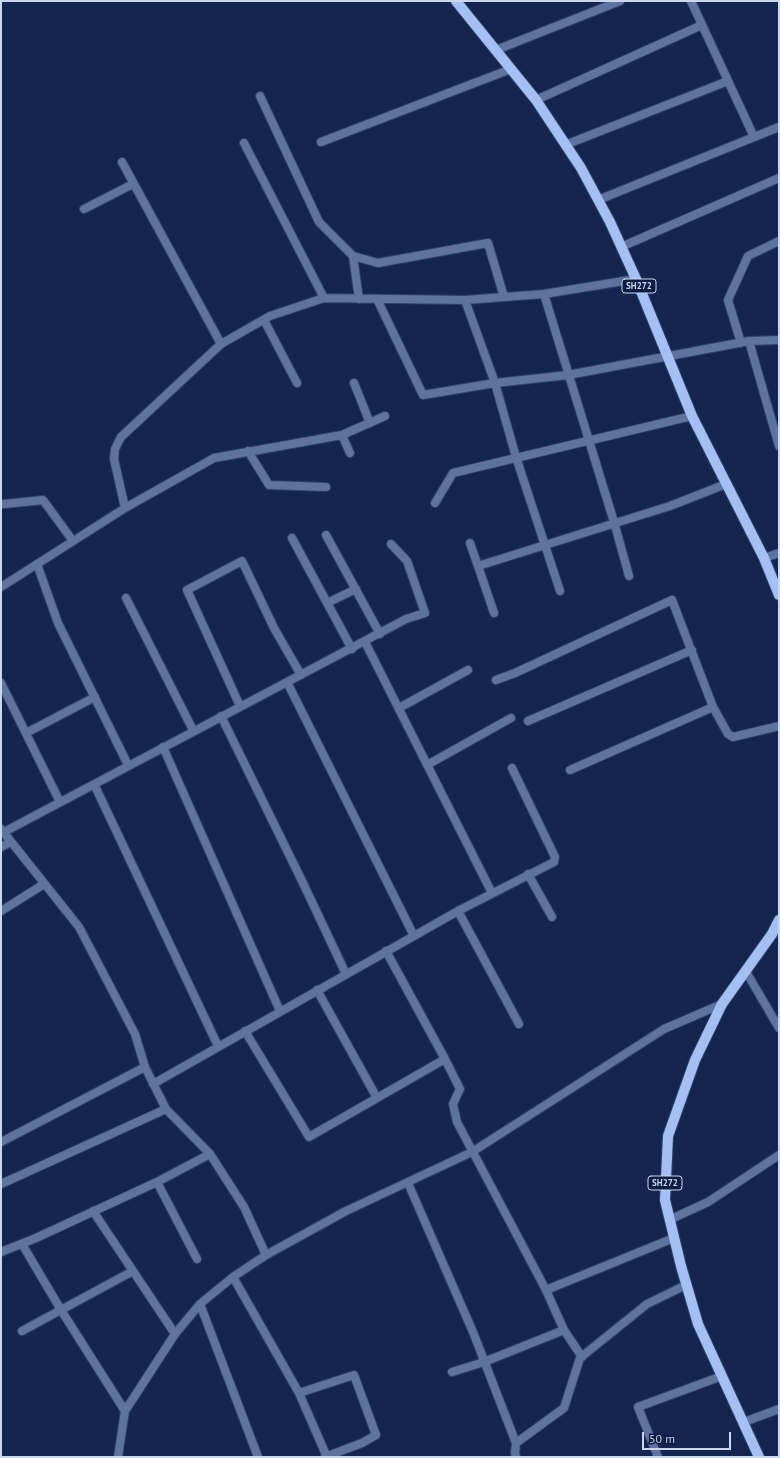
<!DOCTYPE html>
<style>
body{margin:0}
#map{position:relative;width:780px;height:1458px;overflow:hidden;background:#14264f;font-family:"PT Sans",sans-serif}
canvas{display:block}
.frame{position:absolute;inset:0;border:2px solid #c9d7f1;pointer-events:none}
.scale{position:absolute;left:642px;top:1432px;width:89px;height:18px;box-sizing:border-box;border:2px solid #c9d7f1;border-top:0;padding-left:5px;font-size:12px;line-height:14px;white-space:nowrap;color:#c9d7f1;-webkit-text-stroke:3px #0b1c43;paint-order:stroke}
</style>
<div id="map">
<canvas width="780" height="1458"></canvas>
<div class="frame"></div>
<div class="scale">50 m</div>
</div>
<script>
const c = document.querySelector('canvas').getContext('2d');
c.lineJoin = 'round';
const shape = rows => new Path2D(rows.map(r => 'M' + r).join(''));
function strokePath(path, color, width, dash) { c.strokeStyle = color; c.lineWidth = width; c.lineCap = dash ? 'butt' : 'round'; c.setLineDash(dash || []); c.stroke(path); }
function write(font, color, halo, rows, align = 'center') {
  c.font = font + ' "PT Sans",sans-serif'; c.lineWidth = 3.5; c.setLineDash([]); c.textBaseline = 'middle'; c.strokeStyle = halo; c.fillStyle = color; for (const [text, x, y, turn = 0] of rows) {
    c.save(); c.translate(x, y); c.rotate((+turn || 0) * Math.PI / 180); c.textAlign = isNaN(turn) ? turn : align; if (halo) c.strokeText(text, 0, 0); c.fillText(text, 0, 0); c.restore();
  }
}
const minor = shape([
 [691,1,754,137],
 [496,50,620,1],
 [260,96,319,222,353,256,378,263,488,243,504,297],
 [536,100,702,25],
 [321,142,511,69],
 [244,143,324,298],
 [565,145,728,81],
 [122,162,221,344],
 [598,200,779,127],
 [84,209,133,184],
 [621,247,779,178],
 [353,256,359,299],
 [544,294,614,522,629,576],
 [377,299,423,395,495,383,568,375,749,341,779,340],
 [465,300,495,383,516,457,560,591],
 [264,320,297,383],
 [749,341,779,446],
 [741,343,728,300,748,256,779,241],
 [354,383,370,423],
 [385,416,342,435,214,458,125,508,114,459,115,449,121,437,221,344,270,316,324,298,465,300,544,294,636,279],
 [342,435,350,453],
 [248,451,269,485,326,487],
 [435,503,453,473,692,416],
 [4,504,43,500,73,541],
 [326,535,380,634],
 [292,538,352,649],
 [470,543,478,566],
 [37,564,58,623,128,765],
 [1,587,125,508],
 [126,598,193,730],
 [327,603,356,589],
 [494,613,478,566,670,506,726,484],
 [365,642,492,893],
 [496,680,515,673,672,600,713,707,728,734,733,737,779,726],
 [287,682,414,936],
 [1,683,60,802],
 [240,706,187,590,242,561,274,628,301,675],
 [399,708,468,670],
 [221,716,303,883,346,974],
 [528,721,692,650],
 [26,733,95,697],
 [163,747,280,1011],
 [427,765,511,718],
 [570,770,713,707],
 [94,784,218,1046],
 [1,829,79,927,135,1034,145,1067,166,1109,210,1154,244,1207,266,1255],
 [4,832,406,619,425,613,407,561,391,544],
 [1,847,11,842],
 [528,874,552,917],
 [1,911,44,884],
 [458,911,519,1024],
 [386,951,445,1059],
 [745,970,779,1028],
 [317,990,377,1098],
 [245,1031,309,1137,445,1059,460,1089,453,1104,457,1122,546,1290,564,1330,582,1357],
 [153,1084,458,911,554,862,555,857,512,768],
 [1,1142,145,1067],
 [157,1182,197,1259],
 [408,1183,473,1332,516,1443],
 [1,1184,166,1109],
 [93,1211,175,1334],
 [669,1220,708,1202,779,1155],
 [22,1244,61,1310,125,1411],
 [1,1252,36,1238,157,1182,210,1154],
 [233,1277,299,1393,327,1457],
 [546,1290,674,1238],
 [200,1304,258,1457],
 [22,1331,133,1271],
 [452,1372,484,1362,564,1330],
 [299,1393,354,1375,376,1435,362,1443,325,1457],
 [744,1422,779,1409],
 [118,1457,125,1411,175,1334,200,1304,233,1277,266,1255,346,1211,472,1152,664,1029,722,1004],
 [516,1457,515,1453,516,1443,564,1408,580,1358,647,1304,686,1285],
 [658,1457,638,1407,722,1376]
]);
const tertiary = shape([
 [764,558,779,553]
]);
const primary = shape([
 [456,1,536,100,581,168,610,222,636,279,692,416,764,558,779,595],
 [759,1457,698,1324,681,1266,665,1200,668,1136,695,1060,722,1004,772,934,779,920]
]);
strokePath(minor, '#314269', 10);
strokePath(tertiary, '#314269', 10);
strokePath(primary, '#314269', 12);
strokePath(minor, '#5e739e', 8);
strokePath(tertiary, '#5e739e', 8);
strokePath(primary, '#a4bff4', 10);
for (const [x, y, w] of [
 [639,286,34],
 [665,1183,34]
]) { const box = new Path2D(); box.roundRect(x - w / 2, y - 7, w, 14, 3); c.fillStyle = '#0b1c43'; c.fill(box); strokePath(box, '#c9d7f1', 1); }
write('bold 9px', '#c9d7f1', null, [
 ["SH272",639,286],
 ["SH272",665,1183]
]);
</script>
